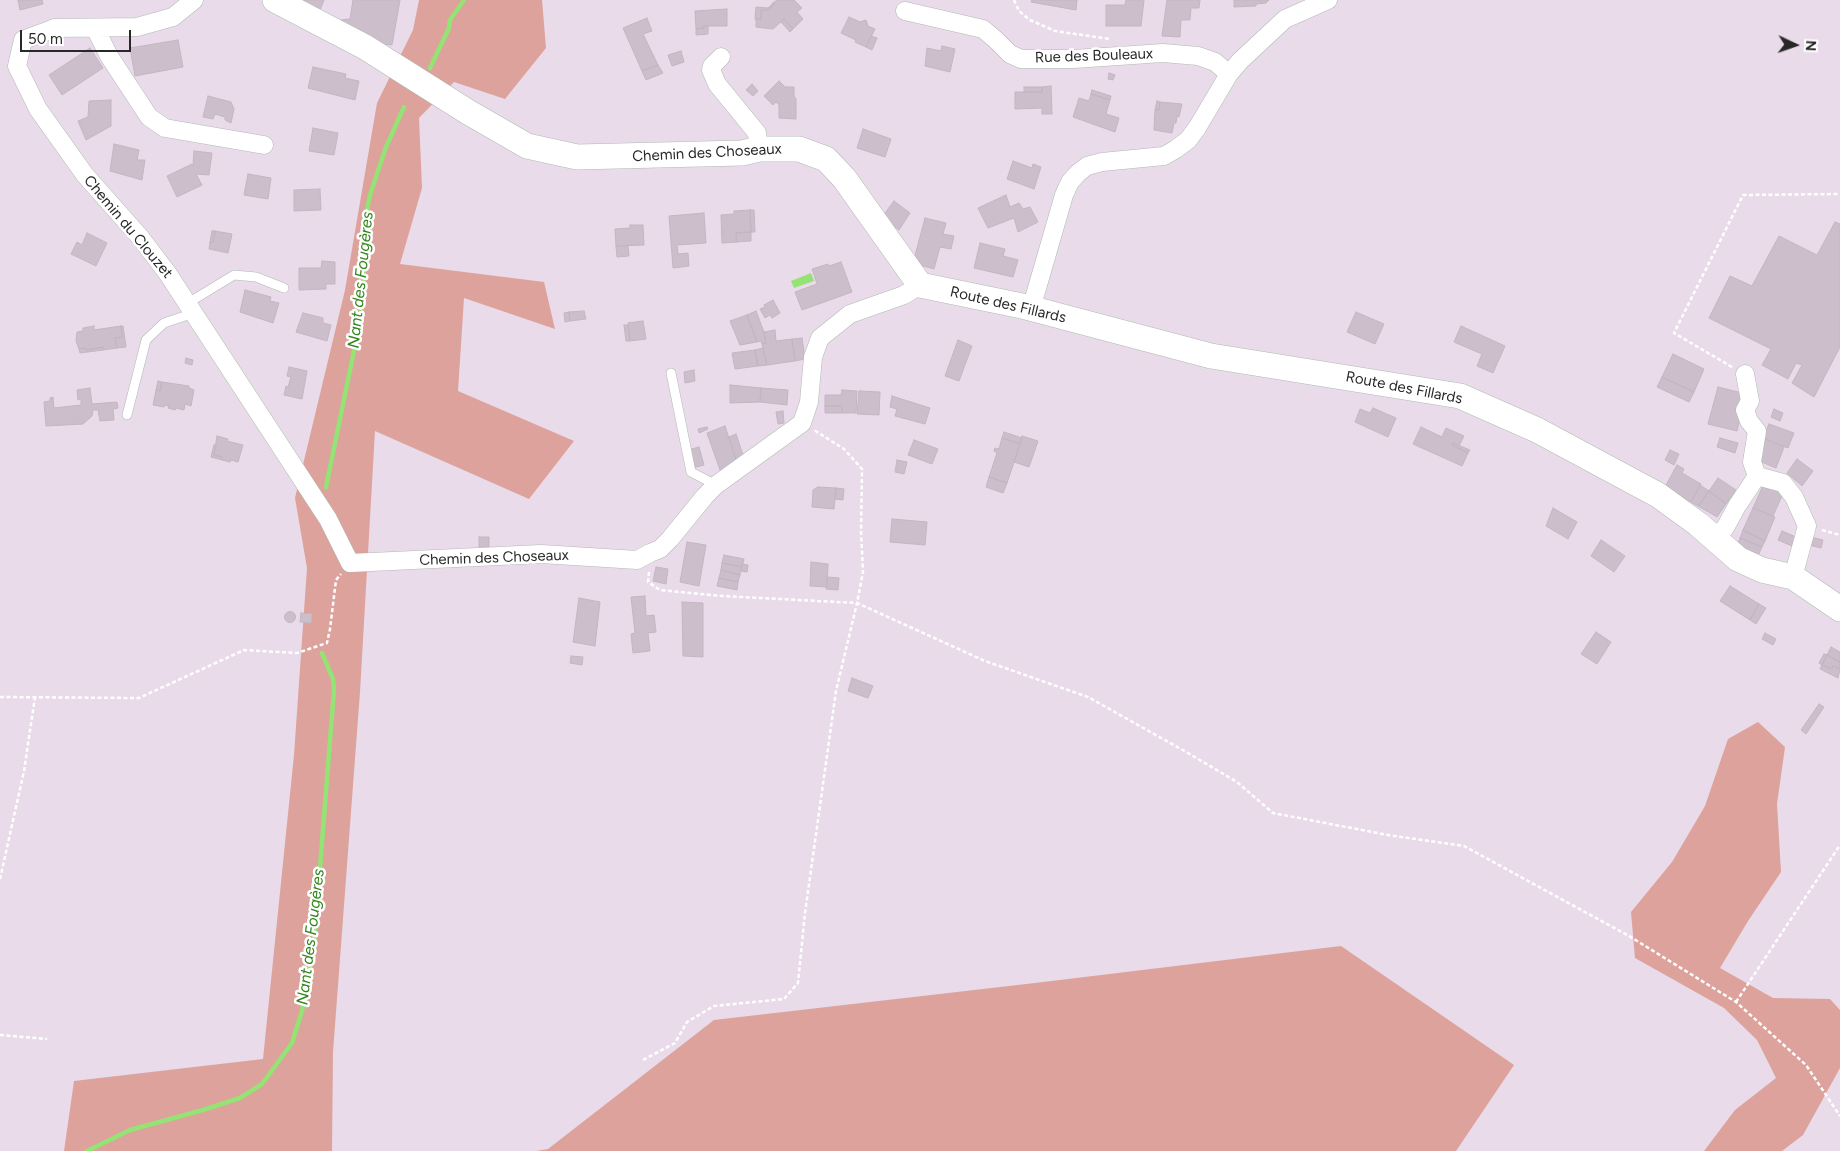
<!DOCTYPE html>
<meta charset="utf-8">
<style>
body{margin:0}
#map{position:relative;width:1840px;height:1151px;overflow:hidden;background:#e9dbe9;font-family:Figtree,sans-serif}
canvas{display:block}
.north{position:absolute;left:1770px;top:20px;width:50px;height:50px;-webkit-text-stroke:4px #fff;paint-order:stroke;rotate:93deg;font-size:14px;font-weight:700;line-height:20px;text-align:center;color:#282828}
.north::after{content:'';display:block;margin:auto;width:18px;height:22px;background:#282828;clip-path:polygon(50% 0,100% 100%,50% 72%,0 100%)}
.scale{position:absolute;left:20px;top:30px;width:111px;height:22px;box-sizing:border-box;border:2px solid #282828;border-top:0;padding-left:6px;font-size:15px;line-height:18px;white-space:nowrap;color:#282828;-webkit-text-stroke:4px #fff;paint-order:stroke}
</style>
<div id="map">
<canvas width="1840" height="1151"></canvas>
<div class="north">N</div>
<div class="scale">50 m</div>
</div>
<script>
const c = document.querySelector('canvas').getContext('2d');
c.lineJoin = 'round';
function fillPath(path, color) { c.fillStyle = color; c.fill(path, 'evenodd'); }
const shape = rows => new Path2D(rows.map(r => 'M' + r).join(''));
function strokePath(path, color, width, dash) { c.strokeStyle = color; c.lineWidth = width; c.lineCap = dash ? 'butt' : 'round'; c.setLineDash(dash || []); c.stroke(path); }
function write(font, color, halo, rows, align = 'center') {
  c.font = font + ' Figtree,sans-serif'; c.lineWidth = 5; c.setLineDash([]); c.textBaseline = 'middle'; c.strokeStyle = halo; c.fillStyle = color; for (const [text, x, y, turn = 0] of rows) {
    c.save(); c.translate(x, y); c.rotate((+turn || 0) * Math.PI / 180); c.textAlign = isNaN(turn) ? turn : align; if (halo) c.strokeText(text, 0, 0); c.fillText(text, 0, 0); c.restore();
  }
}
fillPath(shape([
 [419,0,542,0,546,48,505,99,454,82,419,118,422,188,400,264,544,282,555,329,464,298,458,391,574,441,529,499,375,431,360,692,333,1052,332,1151,64,1151,74,1081,263,1059,294,755,307,568,295,498,345,290,377,103,413,30],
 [1758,722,1785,747,1777,804,1781,872,1748,921,1720,968,1773,998,1830,999,1840,1010,1840,1068,1803,1135,1782,1151,1704,1151,1735,1110,1776,1078,1757,1040,1724,1008,1635,958,1631,912,1672,862,1705,806,1728,739],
 [1341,946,1514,1065,1456,1151,536,1151,548,1149,714,1020,1035,983]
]), '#dca29b');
fillPath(shape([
 [811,273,814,281,794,288,791,281]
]), '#95e375');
strokePath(shape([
 [430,68,449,28,450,20,464,0],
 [326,487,356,341,362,307,364,225,370,195,386,147,404,107],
 [87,1151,130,1130,203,1110,240,1098,262,1084,292,1043,302,1011,314,943,334,690,333,679,322,653]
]), '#95e375', 4.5);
const building = shape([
 [18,0,42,0,43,4,20,10,18,0],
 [303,0,324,0,318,15,300,7,303,0],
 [353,0,400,0,392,45,384,44,383,47,339,30,341,20,350,19,353,0],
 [777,0,794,0,802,8,797,12,803,19,793,29,784,19,773,29,756,27,756,19,761,19,761,10,768,10,775,4,773,3,777,0],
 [1032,0,1077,0,1076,10,1031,2,1032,0],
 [1126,0,1144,0,1141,26,1106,26,1106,5,1125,5,1126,0],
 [1167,0,1200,0,1199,8,1191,8,1190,20,1181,20,1180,37,1162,36,1167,0],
 [1234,0,1269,0,1266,3,1256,4,1256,6,1234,7,1234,0],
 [773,3,775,4,768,10,761,10,761,19,755,19,756,7,768,8,773,3],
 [727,9,727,26,703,26,704,28,696,29,695,11,727,9],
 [849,17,860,22,866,20,868,26,875,29,866,47,855,42,856,40,841,33,849,17],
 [647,18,652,31,643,34,658,65,642,71,623,28,647,18],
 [784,19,793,29,790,32,781,22,784,19],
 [703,26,708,26,708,34,696,35,696,29,704,28,703,26],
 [871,36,877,38,872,50,866,47,871,36],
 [178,40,183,67,135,76,130,48,178,40],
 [942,46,955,49,950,72,925,66,927,48,941,51,942,46],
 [90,48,103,68,62,95,49,75,90,48],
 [681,51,684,62,672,66,668,55,681,51],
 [658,65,663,73,646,80,642,71,658,65],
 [313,67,346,74,345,78,359,81,355,100,308,88,313,67],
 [1109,73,1115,75,1113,80,1108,79,1109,73],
 [779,81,785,87,794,87,794,96,796,99,796,119,779,118,779,105,776,102,773,105,764,96,779,81],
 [752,84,758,91,753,96,746,90,752,84],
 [1051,86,1052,114,1042,114,1042,108,1015,109,1015,92,1042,92,1042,87,1051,86],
 [1024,87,1042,87,1042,92,1024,92,1024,87],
 [1092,90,1111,96,1110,100,1091,94,1092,90],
 [1091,94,1110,100,1106,114,1119,118,1115,132,1073,117,1079,98,1089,101,1091,94],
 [208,96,231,102,234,109,231,123,225,120,225,117,215,114,213,119,203,117,208,96],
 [111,100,111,126,86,140,78,121,88,117,89,101,111,100],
 [1157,101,1160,102,1159,110,1155,110,1157,101],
 [1160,102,1182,104,1179,117,1177,116,1176,123,1174,123,1172,133,1154,130,1155,110,1159,110,1160,102],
 [313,128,338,133,334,155,309,151,313,128],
 [863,129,891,139,885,157,857,148,863,129],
 [114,144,139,150,137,160,145,160,142,180,110,171,114,144],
 [194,151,212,153,209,175,196,174,202,185,177,197,167,176,192,164,193,166,194,151],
 [1013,161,1032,168,1033,164,1041,167,1034,189,1007,179,1013,161],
 [248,174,271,178,268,199,244,195,248,174],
 [320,189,321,210,294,211,294,190,320,189],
 [1006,195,1010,207,1019,203,1023,209,1030,207,1038,222,1018,232,1014,218,988,228,978,208,1006,195],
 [894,201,910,213,899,230,882,217,894,201],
 [750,210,754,210,755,232,751,232,750,210],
 [750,210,751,232,736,233,737,242,722,243,721,215,734,214,734,211,750,210],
 [704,213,706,243,677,245,678,254,688,253,689,266,673,268,669,216,704,213],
 [925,218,946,223,943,234,954,236,951,249,940,247,934,269,913,263,925,218],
 [1835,222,1840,224,1840,347,1814,397,1792,383,1802,365,1796,363,1788,379,1762,365,1771,349,1709,318,1730,276,1752,286,1779,236,1817,255,1835,222],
 [630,225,643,225,644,245,616,246,615,229,630,228,630,225],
 [212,231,215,231,213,242,210,242,212,231],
 [215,231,232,234,228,253,209,249,210,242,213,242,215,231],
 [751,232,751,241,736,242,736,233,751,232],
 [87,233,107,243,96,266,71,254,77,242,82,245,87,233],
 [980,243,1005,249,1003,256,1018,260,1013,277,974,268,980,243],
 [616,246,628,246,629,256,617,257,616,246],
 [322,261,335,262,335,284,326,284,326,289,299,290,299,268,321,268,322,261],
 [841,262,852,292,802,310,795,292,817,284,812,269,828,264,829,266,841,262],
 [245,290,271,297,270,301,279,303,273,323,240,312,245,290],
 [773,300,780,313,772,318,770,315,765,318,760,309,765,307,764,305,773,300],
 [584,311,586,319,570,321,569,312,584,311],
 [756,311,764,332,766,343,762,344,761,341,757,342,747,315,756,311],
 [569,312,570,321,565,322,564,313,569,312],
 [1356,312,1384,324,1375,344,1347,332,1356,312],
 [303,313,323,318,323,323,331,325,327,341,296,332,303,313],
 [747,315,757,342,740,345,730,321,747,315],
 [643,321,646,339,630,341,628,323,643,321],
 [624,325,628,325,630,341,626,341,624,325],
 [94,326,94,330,121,326,122,337,115,338,117,348,103,350,103,347,86,350,85,348,79,349,76,341,77,332,83,331,83,328,94,326],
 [121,326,123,326,126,347,117,348,115,338,122,337,121,326],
 [1461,326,1505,346,1493,373,1477,366,1482,354,1454,342,1461,326],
 [775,330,776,341,792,339,795,361,767,365,762,344,766,343,764,332,775,330],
 [802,338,805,359,795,361,792,339,802,338],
 [958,340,972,346,959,381,945,376,958,340],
 [103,347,103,350,80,353,79,349,85,348,86,350,103,347],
 [763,348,767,365,758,366,755,350,763,348],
 [755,350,758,366,735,369,732,353,755,350],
 [1673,354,1704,369,1694,392,1662,377,1673,354],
 [186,358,193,360,192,365,185,363,186,358],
 [289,367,307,371,302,399,284,395,286,386,288,387,291,377,287,376,289,367],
 [694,370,695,381,685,383,684,372,694,370],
 [1662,377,1694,392,1689,402,1657,387,1662,377],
 [158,381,162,382,160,391,156,390,158,381],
 [162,382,189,386,189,388,194,390,191,406,185,404,184,410,176,408,175,410,168,408,169,406,165,405,164,407,153,405,156,390,160,391,162,382],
 [730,385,761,388,760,402,730,403,730,385],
 [1718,387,1746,394,1737,431,1708,424,1718,387],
 [90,388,92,404,117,402,118,408,113,409,114,420,100,421,98,410,93,410,92,416,83,424,46,426,44,402,50,401,50,398,53,397,54,408,81,405,81,399,78,400,77,390,90,388],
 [761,388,788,390,787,405,760,402,761,388],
 [842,390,857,391,856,413,842,413,842,406,825,406,825,395,841,395,842,390],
 [859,391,880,392,879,415,857,414,859,391],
 [892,396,930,408,925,424,895,416,897,409,890,407,892,396],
 [825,406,842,406,842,413,825,413,825,406],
 [1373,408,1396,418,1388,437,1355,422,1360,409,1370,413,1373,408],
 [1774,409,1783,413,1780,421,1771,417,1774,409],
 [783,411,784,423,778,424,776,412,783,411],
 [1769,424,1794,433,1788,448,1763,438,1769,424],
 [725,426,737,463,720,470,707,433,725,426],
 [707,427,708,429,699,433,698,429,707,427],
 [1421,427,1442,437,1446,428,1464,436,1459,446,1453,443,1452,445,1468,453,1462,466,1413,444,1421,427],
 [1004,432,1022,438,1020,444,1002,438,1004,432],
 [736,434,744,458,737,463,729,437,736,434],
 [217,436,228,439,227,441,243,445,238,462,231,460,230,462,222,460,222,457,214,455,217,436],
 [1022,436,1038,441,1029,467,1014,462,1022,436],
 [1002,438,1020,444,1007,483,989,477,997,453,994,451,995,448,999,449,1002,438],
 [1720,438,1738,443,1735,453,1717,447,1720,438],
 [1766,439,1784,447,1776,468,1757,460,1766,439],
 [914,440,938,449,932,464,908,455,914,440],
 [1453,443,1470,450,1468,453,1452,445,1453,443],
 [214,445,216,446,214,455,222,457,222,460,211,457,214,445],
 [699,447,704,465,692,468,688,450,699,447],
 [1670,450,1679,454,1674,465,1665,460,1670,450],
 [1797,459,1813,471,1802,486,1787,473,1797,459],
 [897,460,907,462,904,474,895,472,897,460],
 [1677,465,1684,469,1682,473,1701,484,1691,502,1665,487,1677,465],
 [989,477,1007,483,1003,493,986,487,989,477],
 [1718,478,1736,490,1726,504,1709,491,1718,478],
 [1765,481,1785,489,1773,516,1753,508,1765,481],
 [1700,485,1709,491,1698,506,1691,502,1700,485],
 [818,487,836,488,834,509,812,507,813,490,818,487],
 [836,488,844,489,843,500,835,499,836,488],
 [1709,491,1726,504,1717,517,1698,506,1709,491],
 [1553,508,1577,522,1568,539,1546,526,1553,508],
 [1753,508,1775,517,1765,541,1743,530,1753,508],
 [892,519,927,522,925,545,890,542,892,519],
 [1743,530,1765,541,1762,547,1740,538,1743,530],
 [1782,531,1796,537,1792,546,1778,540,1782,531],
 [479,537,489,537,489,547,479,547,479,537],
 [1811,537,1823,540,1821,548,1809,545,1811,537],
 [1740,538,1762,547,1757,558,1736,548,1740,538],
 [1601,540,1625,556,1614,572,1591,556,1601,540],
 [687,542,706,545,699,586,680,582,687,542],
 [724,555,744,559,742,567,722,563,724,555],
 [811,562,828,564,827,587,810,586,811,562],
 [722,563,742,567,740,575,721,570,722,563],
 [742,564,748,565,747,572,741,571,742,564],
 [656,567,668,569,666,584,653,581,656,567],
 [721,570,740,575,738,582,719,578,721,570],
 [827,577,839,578,838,590,826,589,827,577],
 [719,578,738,582,737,590,717,586,719,578],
 [1730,586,1759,604,1750,620,1720,601,1730,586],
 [645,596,646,616,654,615,656,632,648,633,650,651,633,653,631,634,635,633,631,597,645,596],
 [579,598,600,602,595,646,573,642,579,598],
 [682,602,703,603,703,657,683,656,682,602],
 [1759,604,1766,608,1756,624,1750,620,1759,604],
 '284.5 617a5.5 5.5 0 1 1 11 0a5.5 5.5 0 1 1-11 0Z',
 [301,613,312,614,311,623,300,622,301,613],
 [1596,632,1611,642,1597,664,1581,654,1596,632],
 [1765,633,1776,639,1773,645,1762,639,1765,633],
 [1831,647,1840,652,1840,662,1827,655,1831,647],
 [1824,654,1827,655,1822,665,1819,663,1824,654],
 [1827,655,1840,662,1840,669,1833,666,1832,669,1822,665,1827,655],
 [571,656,583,657,582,665,570,663,571,656],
 [1822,665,1832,669,1833,666,1840,669,1838,678,1820,669,1822,665],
 [852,678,873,686,868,698,848,691,852,678],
 [1819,704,1824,707,1806,734,1801,730,1819,704]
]);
fillPath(building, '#ccbfcb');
strokePath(building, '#c4b5c3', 1);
const lane = shape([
 [188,303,234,275,256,277,284,288],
 [671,373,691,472,716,485],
 [127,415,146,340,164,323,194,313]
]);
const street = shape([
 [194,0,173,17,137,27,54,28,50,30,23,40,17,66,38,109,85,175,140,237,168,274,328,519,350,563,541,554,637,560,650,553,660,549,670,539,705,496,716,485,802,423,809,402,813,357,820,338,850,314,904,295,920,285],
 [905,11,983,29,996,40,1010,54,1021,59,1074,59,1163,53,1198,56,1215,62,1229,74],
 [95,28,109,56,149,117,165,128,264,145],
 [721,57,712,66,711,70,717,84,757,133,759,149],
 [1031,309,1064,195,1070,182,1078,173,1087,166,1102,162,1164,156,1176,149,1188,140,1197,128,1229,74,1240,61,1285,19,1328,0],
 [1745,374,1750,401,1745,410,1749,421,1757,431,1752,462,1757,476],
 [1714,538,1725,528,1737,506,1757,476,1783,483,1794,497,1807,526,1793,577]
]);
const secondary = shape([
 [275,0,365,47,468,112,527,146,577,157,742,153,759,149,799,149,826,159,844,178,920,285,1022,306,1211,356,1460,396,1537,430,1658,495,1698,524,1738,559,1762,570,1793,577,1840,609]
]);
strokePath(lane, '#aebbb2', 10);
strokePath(street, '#aebbb2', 19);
strokePath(secondary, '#aebbb2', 26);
strokePath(shape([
 [1014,0,1019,11,1030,20,1055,31,1110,39],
 [1732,367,1674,333,1743,195,1840,194],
 [1822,530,1840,535],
 [649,572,648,582,660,590,722,596,857,603,985,661,1088,697,1188,753,1237,782,1273,813,1388,835,1464,846,1629,936,1736,1002,1806,1065,1840,1116],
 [0,697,139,698,244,650,297,653,327,643,330,629,336,580,341,574],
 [0,879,24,771,35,697],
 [1736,1002,1840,845],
 [0,1035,47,1039],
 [643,1060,675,1043,687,1022,714,1006,784,999,798,983,805,913,836,691,857,603,863,572,861,532,862,469,844,449,814,430]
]), '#fff', 2.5, [4, 2.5]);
strokePath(lane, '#fff', 9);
strokePath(street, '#fff', 18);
strokePath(secondary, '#fff', 25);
write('15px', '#282828', '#fff', [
 ["Rue des Bouleaux",1094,56,-2],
 ["Chemin des Choseaux",707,153,-3],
 ["Chemin du Clouzet",128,227,50],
 ["Route des Fillards",1008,305,13],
 ["Route des Fillards",1404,388,11],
 ["Chemin des Choseaux",494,558,-2]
]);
write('italic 16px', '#2f8618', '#fff', [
 ["Nant des Fougères",361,280,-84],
 ["Nant des Fougères",311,937,-83]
]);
</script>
